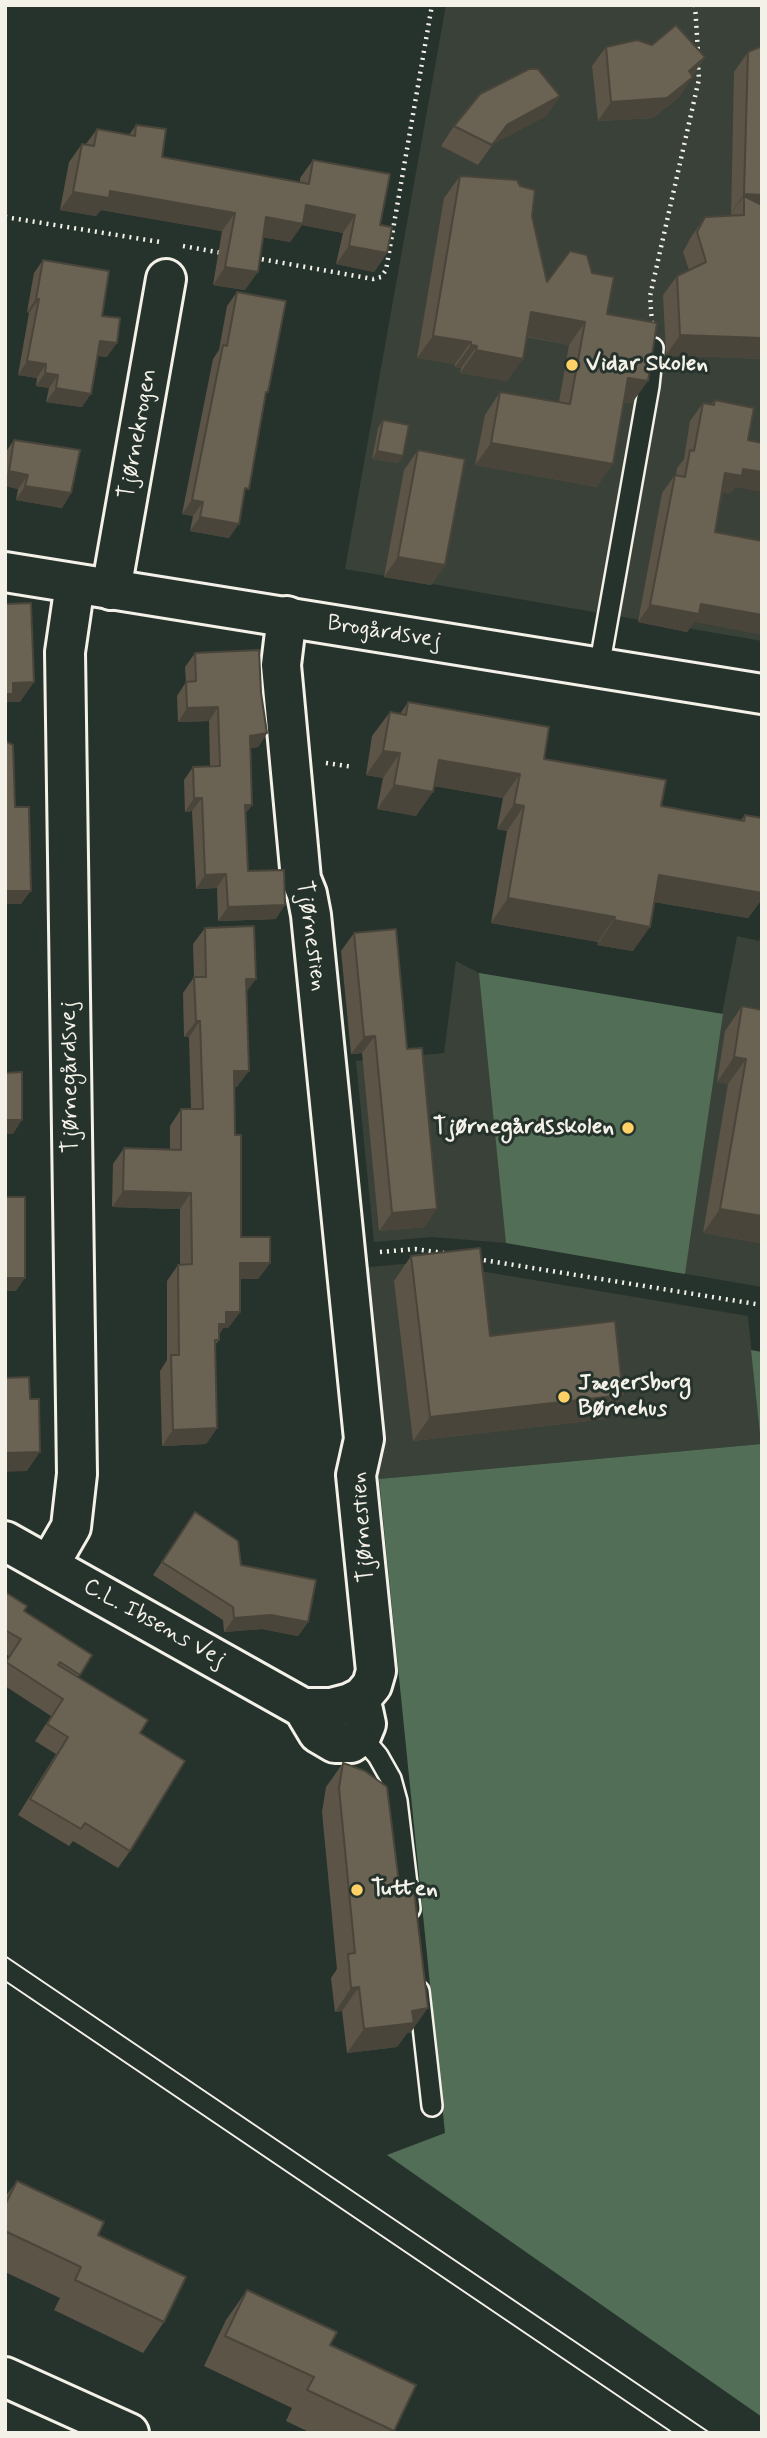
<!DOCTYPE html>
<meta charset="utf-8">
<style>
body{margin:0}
#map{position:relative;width:767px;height:2438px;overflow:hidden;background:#26332d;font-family:Mynerve,sans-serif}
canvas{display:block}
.frame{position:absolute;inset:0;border:7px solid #f4f1e8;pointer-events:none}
</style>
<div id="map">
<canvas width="767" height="2438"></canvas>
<div class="frame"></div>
</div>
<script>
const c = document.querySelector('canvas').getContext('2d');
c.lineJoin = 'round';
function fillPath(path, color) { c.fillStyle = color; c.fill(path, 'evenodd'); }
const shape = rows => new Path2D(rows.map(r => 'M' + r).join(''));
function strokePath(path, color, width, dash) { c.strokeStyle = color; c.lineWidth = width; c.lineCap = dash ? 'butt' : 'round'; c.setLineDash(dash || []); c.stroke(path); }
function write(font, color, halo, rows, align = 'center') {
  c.font = font + ' Mynerve,sans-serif'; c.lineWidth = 6; c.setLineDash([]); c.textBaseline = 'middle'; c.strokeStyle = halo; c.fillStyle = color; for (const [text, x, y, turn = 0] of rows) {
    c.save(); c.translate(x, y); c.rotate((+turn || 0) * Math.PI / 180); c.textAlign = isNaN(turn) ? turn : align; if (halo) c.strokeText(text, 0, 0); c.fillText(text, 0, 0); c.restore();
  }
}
fillPath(shape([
 [446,5,762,5,762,641,345,569],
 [762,929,762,1287,506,1243,432,1237,374,1242,356,1061,444,1053,456,961,479,973,722,1014,737,936,759,941],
 [426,1262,748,1316,761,1444,379,1479,358,1268]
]), '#3a4138');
fillPath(shape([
 [479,973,723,1014,685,1274,506,1243],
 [751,1350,762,1352,762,2417,387,2155,445,2133,379,1479,761,1444]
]), '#526e56');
const service = shape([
 [599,668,649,386,653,348],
 [361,1736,378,1756,391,1779,397,1801,410,1909],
 [419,1991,432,2106]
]);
const minor = shape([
 [111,590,166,279],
 [287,616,281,665,301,879,307,894,311,915,364,1439,356,1475,376,1671,372,1685,362,1697,350,1703],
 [5,1541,303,1708,331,1708,350,1703,363,1710,366,1724,361,1736,351,1743,335,1743,318,1733,303,1708],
 [49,1565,71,1527,77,1474,65,652,75,584]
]);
const tertiary = shape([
 [5,572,762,694],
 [5,2377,129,2433]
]);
strokePath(service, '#f4f1e8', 24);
strokePath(minor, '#f4f1e8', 44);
strokePath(tertiary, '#f4f1e8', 44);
strokePath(shape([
 [695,5,698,52],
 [5,217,160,242],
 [183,246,222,253],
 [255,258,373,279,381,277,386,270,432,5],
 [652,323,650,296,699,79,698,64],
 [326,763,353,767],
 [380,1252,415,1249,444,1253],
 [477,1259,762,1305]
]), '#f4f1e8', 4.5, [2, 5]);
strokePath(service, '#26332d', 19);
strokePath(minor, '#26332d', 38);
strokePath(tertiary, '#26332d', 38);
strokePath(shape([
 [5,1956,710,2433],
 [5,1981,673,2433]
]), '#f4f1e8', 2);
fillPath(shape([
 [652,45,705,57,679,97,653,118,598,121,592,66,606,47],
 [748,52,762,359,666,355,663,295,677,276,689,270,683,252,691,237,705,217,731,216,731,214,734,72],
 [560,96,546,116,493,144,478,165,441,146,454,126],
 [136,125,162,157,300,182,300,178,313,160,380,225,387,253,374,272,336,264,343,233,302,225,290,242,263,237,245,290,213,285,222,231,101,210,96,216,60,210,69,162,82,144,86,144,97,129,129,135],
 [460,176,532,216,547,282,592,273,607,314,632,403,624,402,597,487,475,465,485,415,500,392,559,402,569,345,526,337,507,381,460,373,461,368,455,367,455,364,417,358,444,198],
 [43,260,102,316,107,357,98,356,82,407,46,402,49,388,36,386,37,378,18,375,29,313,27,312,34,273],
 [237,292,265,396,244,495,229,538,190,531,193,516,182,514,213,359,219,350,227,306],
 [715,400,735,487,730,494,722,492,694,622,687,632,638,622,662,493,675,475,676,475,677,468,684,459,690,421,703,403,711,404],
 [383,420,403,456,398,463,372,459,378,428],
 [14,440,71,493,62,508,16,500,18,489,5,486,5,453],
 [418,450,445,565,431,585,384,577,404,470],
 [195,653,261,693,267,733,258,747,250,748,252,805,245,814,248,871,276,919,218,921,217,888,196,889,192,811,185,812,184,780,193,767,210,766,209,721,178,722,177,696,186,682,185,667],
 [408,702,661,806,741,820,745,815,762,818,762,899,748,918,654,902,633,951,597,945,598,942,491,923,507,831,497,829,503,798,434,786,416,816,377,809,383,778,366,775,372,736,390,712,400,714],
 [205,928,246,992,237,1087,235,1087,235,1135,241,1237,270,1263,258,1279,240,1279,240,1312,228,1328,223,1328,219,1335,219,1340,215,1345,217,1428,206,1444,162,1446,160,1371,167,1360,167,1281,178,1265,180,1265,180,1209,112,1207,113,1164,124,1148,170,1149,170,1126,181,1109,191,1109,189,1037,184,1037,183,993,194,977,193,944],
 [354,933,407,1049,425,1227,379,1231,362,1053,351,1054,341,951],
 [742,1006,762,1010,762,1239,759,1243,703,1233,728,1084,717,1082,725,1031],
 [411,1256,490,1336,623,1395,606,1419,413,1441,394,1281],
 [195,1512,241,1565,308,1622,298,1636,262,1629,224,1632,223,1620,153,1575],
 [5,1592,24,1611,92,1655,78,1677,140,1733,130,1851,118,1868,73,1841,69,1846,18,1815,56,1754,35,1741,51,1716,5,1686,5,1662,9,1656,5,1654],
 [343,1763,411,2032,407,2033,397,2047,347,2053,342,2011,335,2012,331,1978,337,1969,322,1812,326,1787],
 [17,2181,98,2235,164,2322,143,2353,54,2310,60,2298,5,2272,5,2197],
 [247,2290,330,2345,416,2385,393,2433,311,2433,286,2421,292,2408,204,2366,226,2320]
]), '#5b5447');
fillPath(shape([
 [705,57,691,77,689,71],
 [693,77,679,97,653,118,598,121,611,102],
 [560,96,546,116,493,144,478,165,507,125],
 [110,191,235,213,222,231,101,210,96,216,60,210,73,192],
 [744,194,762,195,762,215,744,196,731,214],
 [306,205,355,215,343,233,302,225,290,242,254,236,266,217],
 [349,246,387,253,374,272,336,264],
 [225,267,258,272,245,290,213,285],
 [36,299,39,299,29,313,27,312],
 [531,312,585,322,569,345,515,334],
 [680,335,762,338,762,359,666,355],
 [433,336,471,342,455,364,417,358],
 [100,341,117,343,107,357,91,355],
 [471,345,477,346,461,368,455,367],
 [476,350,523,359,507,381,460,373],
 [27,361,46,364,37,378,18,375],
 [45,373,58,375,49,388,36,386],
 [628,378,648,381,632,403,613,400],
 [56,388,91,394,82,407,46,402],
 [491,443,613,464,597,487,475,465],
 [377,451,403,456,398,463,372,459],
 [743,469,762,472,762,492,735,487,730,494,713,491,725,473],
 [9,471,28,475,18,489,5,486,5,477],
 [25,486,71,493,62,508,16,500],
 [192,500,203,502,193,516,182,514],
 [200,517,239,524,229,538,190,531],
 [398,557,445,565,431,585,384,577],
 [701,604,762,615,762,635,694,622,687,632,638,622,650,605],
 [34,682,20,702,8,702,5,706,5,693,13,683],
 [218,707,209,721,178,722,187,708],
 [267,733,258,747,240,750,250,736],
 [383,751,400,753,383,778,366,775],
 [439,760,520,774,503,798,422,784],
 [394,785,433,792,416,816,377,809],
 [194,798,202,798,192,811,185,812],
 [514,804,524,806,507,831,497,829],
 [245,805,252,805,242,818],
 [226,874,217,888,196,889,205,875],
 [659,875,762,893,762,899,748,918,642,900],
 [5,891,31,891,21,904,5,904],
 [508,898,615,917,598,942,491,923],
 [285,905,276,919,218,921,228,907],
 [614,920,650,927,633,951,597,945],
 [246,979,256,979,244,995],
 [196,1021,200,1021,189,1037,184,1037],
 [375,1036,362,1053,351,1054,364,1037],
 [734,1057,746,1059,728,1084,717,1082],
 [234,1071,249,1071,237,1087,223,1087],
 [5,1120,22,1120,13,1134,5,1134],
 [123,1191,191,1193,180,1209,112,1207],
 [437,1209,425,1227,379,1231,392,1213],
 [720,1209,762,1216,762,1239,759,1243,703,1233],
 [240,1263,270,1263,258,1279,229,1279],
 [5,1278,25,1278,16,1291,5,1291],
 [226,1312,240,1312,228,1328,223,1328,215,1340,207,1340],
 [623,1395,606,1419,413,1441,430,1417],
 [217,1428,206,1444,162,1446,173,1430],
 [40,1452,27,1471,5,1472,5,1453],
 [271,1615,308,1622,298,1636,262,1629,224,1632,234,1618],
 [359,1987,342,2011,335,2012,351,1988],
 [428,2008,411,2032,407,2033,397,2047,347,2053,364,2029,412,2011]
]), '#4a453a');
const building = shape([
 [676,25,705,57,689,71,693,77,667,98,611,102,606,47,637,40,652,45,676,25],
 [762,46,762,195,744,194,748,52,762,46],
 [529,69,538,69,560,96,507,125,492,145,454,126,480,94,529,69],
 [136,125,166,129,162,157,309,184,313,160,390,174,380,225,392,227,387,253,349,246,355,215,306,205,303,224,266,217,258,272,225,267,235,213,110,191,109,198,73,192,82,144,94,146,97,129,135,136,136,125],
 [460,176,517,180,520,186,535,190,532,216,547,282,570,251,587,255,592,273,614,277,607,314,657,323,648,381,628,378,613,464,491,443,500,392,570,404,585,322,531,312,523,359,476,350,477,346,471,345,471,342,433,336,460,176],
 [744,196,762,205,762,338,680,335,677,276,706,262,697,232,705,217,744,215,744,196],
 [43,260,109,271,102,316,120,318,117,343,100,341,91,394,56,388,58,375,45,373,46,364,27,361,39,299,36,299,43,260],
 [237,292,286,301,268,392,266,392,249,489,245,488,239,524,200,517,203,502,192,500,223,345,227,346,237,292],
 [715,400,754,408,748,440,762,443,762,472,743,469,742,476,725,473,715,532,762,541,762,615,701,604,699,614,650,605,675,475,685,477,690,450,694,451,703,403,714,405,715,400],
 [383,420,409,425,403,456,377,451,383,420],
 [14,440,80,450,71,493,25,486,28,475,9,471,14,440],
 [418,450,465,459,445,565,398,557,418,450],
 [31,603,34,682,13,683,13,694,5,694,5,604,31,603],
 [259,650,261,693,267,733,250,736,252,805,245,805,248,871,284,870,285,905,228,907,226,874,205,875,202,798,194,798,193,767,220,766,218,707,187,708,186,682,196,681,195,653,259,650],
 [408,702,549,727,544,759,666,780,661,806,744,821,745,815,762,818,762,893,659,875,650,927,614,920,615,917,508,898,524,806,514,804,520,774,439,760,433,792,394,785,400,753,383,751,390,712,406,715,408,702],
 [5,741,13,745,15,807,29,807,31,891,5,891,5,741],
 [254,926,256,979,246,979,249,1071,234,1071,235,1135,241,1135,241,1237,270,1237,270,1263,240,1263,240,1312,226,1312,226,1324,219,1324,219,1340,215,1340,217,1428,173,1430,171,1355,179,1355,178,1265,192,1264,191,1193,123,1191,124,1148,181,1150,181,1109,203,1109,200,1021,196,1021,194,977,206,977,205,928,254,926],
 [396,929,407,1049,422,1048,437,1209,392,1213,375,1036,364,1037,354,933,396,929],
 [742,1006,762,1010,762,1216,720,1209,746,1059,734,1057,742,1006],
 [22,1072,22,1120,5,1120,5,1073,22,1072],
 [5,1197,25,1197,25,1278,5,1278,5,1197],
 [480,1248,490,1336,615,1321,623,1395,430,1417,411,1256,480,1248],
 [29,1377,30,1399,39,1399,40,1452,5,1453,5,1378,29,1377],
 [195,1512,238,1541,241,1565,316,1580,308,1622,271,1615,234,1618,233,1607,162,1562,195,1512],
 [5,1592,27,1606,24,1611,92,1655,80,1675,60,1662,58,1665,148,1720,140,1733,185,1761,130,1851,85,1823,81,1829,30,1799,68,1737,47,1724,63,1699,6,1662,21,1639,5,1630,5,1592],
 [343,1763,365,1771,387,1787,399,1883,413,1882,428,2008,412,2011,414,2023,364,2029,359,1987,351,1988,348,1954,355,1953,339,1788,343,1763],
 [17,2181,104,2222,98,2235,186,2277,164,2322,75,2280,81,2267,5,2231,5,2205,17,2181],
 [247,2290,337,2332,330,2345,416,2385,394,2431,307,2390,314,2377,225,2336,247,2290]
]);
fillPath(building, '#6a6253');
strokePath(building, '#4a453a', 2);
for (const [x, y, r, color] of [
 [572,365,7,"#ffd166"],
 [628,1128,7,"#ffd166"],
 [564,1397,7,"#ffd166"],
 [357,1890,7,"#ffd166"]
]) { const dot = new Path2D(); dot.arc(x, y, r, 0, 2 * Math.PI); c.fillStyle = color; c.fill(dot); strokePath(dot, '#26332d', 2.5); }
write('bold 23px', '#f4f1e8', '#26332d', [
 ["Vidar Skolen",586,365],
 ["Tjørnegårdsskolen",614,1128,"right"],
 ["Jægersborg",578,1384],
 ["Børnehus",578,1410],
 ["Tutten",371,1890]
], 'left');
write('23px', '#f4f1e8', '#26332d', [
 ["Tjørnekrogen",139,434,-80],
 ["Brogårdsvej",384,633,9],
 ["Tjørnestien",310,936,82],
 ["Tjørnegårdsvej",71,1077,-91],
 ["Tjørnestien",364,1527,-94],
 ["C.L. Ibsens Vej",154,1624,29]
]);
</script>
